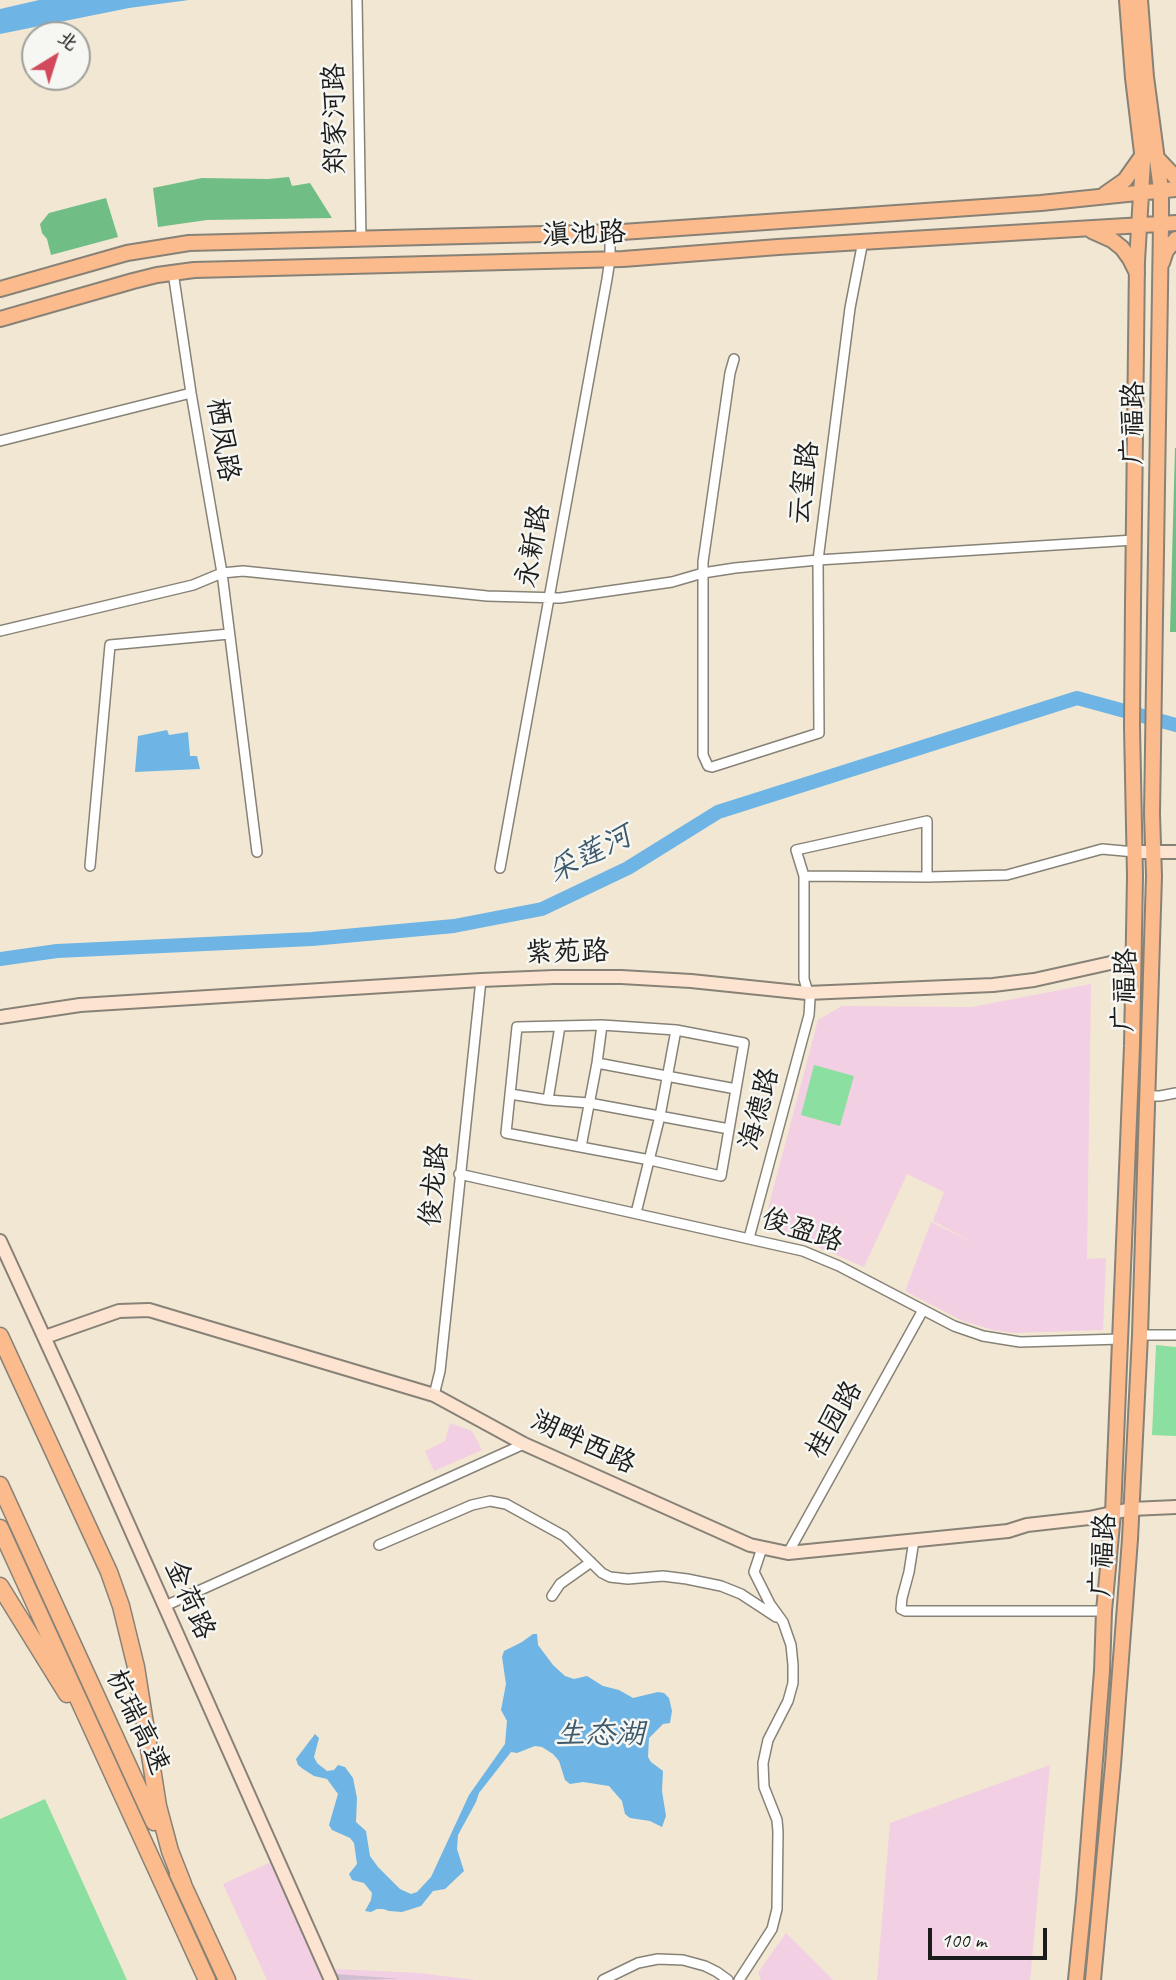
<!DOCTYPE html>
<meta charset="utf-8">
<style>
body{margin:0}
#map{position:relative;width:1176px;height:1980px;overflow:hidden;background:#f2e7d2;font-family:Caveat,"LXGW WenKai TC",sans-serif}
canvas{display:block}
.north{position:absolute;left:21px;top:21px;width:70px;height:70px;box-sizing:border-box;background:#f6f6f2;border:2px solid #9f9f9c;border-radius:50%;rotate:38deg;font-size:19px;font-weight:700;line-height:28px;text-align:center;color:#1c1c1c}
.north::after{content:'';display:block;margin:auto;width:24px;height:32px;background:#d1495b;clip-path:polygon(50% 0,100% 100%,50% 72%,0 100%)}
.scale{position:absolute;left:928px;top:1928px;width:119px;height:32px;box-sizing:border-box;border:4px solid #1c1c1c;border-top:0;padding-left:9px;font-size:21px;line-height:24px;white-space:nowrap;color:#1c1c1c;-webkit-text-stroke:5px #f6f6f2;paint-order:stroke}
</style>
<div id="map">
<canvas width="1176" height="1980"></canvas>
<div class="north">北</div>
<div class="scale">100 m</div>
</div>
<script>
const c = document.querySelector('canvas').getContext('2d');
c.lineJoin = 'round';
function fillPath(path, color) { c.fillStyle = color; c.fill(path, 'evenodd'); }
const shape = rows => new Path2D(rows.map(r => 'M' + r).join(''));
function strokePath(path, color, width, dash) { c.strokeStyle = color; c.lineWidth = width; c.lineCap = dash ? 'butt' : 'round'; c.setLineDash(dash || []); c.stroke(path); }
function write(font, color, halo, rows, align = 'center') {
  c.font = font + ' Caveat,"LXGW WenKai TC",sans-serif'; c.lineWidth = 5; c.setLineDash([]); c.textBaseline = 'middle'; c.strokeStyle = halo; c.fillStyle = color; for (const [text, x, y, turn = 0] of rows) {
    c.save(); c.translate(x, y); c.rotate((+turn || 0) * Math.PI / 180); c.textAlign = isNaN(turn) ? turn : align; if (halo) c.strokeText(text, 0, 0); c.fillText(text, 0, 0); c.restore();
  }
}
fillPath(shape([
 [1091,984,1087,1259,1106,1258,1103,1330,1014,1333,993,1330,963,1321,905,1291,931,1222,978,1245,933,1221,944,1192,907,1174,864,1267,818,1247,778,1234,766,1216,818,1020,842,1006,972,1007],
 [450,1423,472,1431,482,1450,434,1471,425,1451,445,1441],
 [1050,1765,1030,1980,877,1980,890,1823],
 [271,1862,325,1980,267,1980,223,1884],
 [786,1933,833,1980,761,1980,758,1973],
 [335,1969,419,1973,475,1980,340,1980]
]), '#f2cfe2');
fillPath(shape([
 [336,1974,400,1979,338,1980]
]), '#cfbdd0');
fillPath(shape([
 [814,1065,854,1076,840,1126,801,1115],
 [1156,1345,1176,1347,1176,1436,1152,1435],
 [45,1799,127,1980,0,1980,0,1819]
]), '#8bdfa0');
fillPath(shape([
 [289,177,292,186,310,183,332,218,207,220,158,227,153,188,202,178,268,179],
 [106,198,118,237,51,255,47,239,42,233,40,224,49,213],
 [1175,448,1176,448,1176,632,1170,632]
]), '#70be86');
fillPath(shape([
 [39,0,189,0,129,8,0,34,0,9],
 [167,730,169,735,188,732,190,756,197,756,200,769,135,772,138,736],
 [533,1634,537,1634,538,1645,553,1665,565,1676,574,1679,587,1676,603,1686,619,1690,633,1698,658,1692,664,1693,669,1698,672,1711,670,1723,663,1724,649,1738,648,1757,651,1762,663,1771,662,1791,666,1816,662,1827,650,1821,630,1818,625,1814,622,1801,609,1786,583,1782,570,1784,565,1780,559,1761,553,1754,542,1747,535,1746,517,1753,511,1752,479,1793,476,1802,458,1835,457,1849,464,1871,445,1889,433,1891,421,1906,402,1912,389,1911,383,1909,377,1909,371,1912,365,1911,371,1900,372,1893,364,1883,352,1880,349,1874,357,1864,354,1843,350,1838,332,1830,329,1825,338,1794,327,1779,314,1776,303,1769,298,1765,296,1759,315,1734,319,1738,314,1757,317,1763,327,1771,334,1770,338,1765,345,1767,353,1778,357,1798,356,1822,366,1831,370,1856,378,1867,400,1889,411,1894,417,1892,431,1877,469,1795,505,1744,507,1721,501,1710,506,1684,502,1657,504,1651,522,1642]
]), '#6eb5e5');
strokePath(shape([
 [0,959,57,951,312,939,454,926,542,909,628,868,718,812,1077,698,1176,725]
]), '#6eb5e5', 14);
const street = shape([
 [357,0,361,238],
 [173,272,191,393,222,573,257,852],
 [734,359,730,373,703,562,703,755,708,766,712,767,819,733,818,560,850,308,863,241],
 [0,441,191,393],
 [0,631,193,585,222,573,243,571,487,596,560,598,672,582,703,573,735,568,818,560,1134,540],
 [90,866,110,645,229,634],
 [500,868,607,279,610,259,610,232],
 [927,877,927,821,796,850,804,876,927,877,1007,875,1102,849,1135,852],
 [602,1025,676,1030,744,1043,721,1176,650,1160,506,1133,517,1027,602,1025],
 [602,1025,597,1063,736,1089],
 [560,1026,548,1100,589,1103,729,1129],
 [510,1094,548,1100],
 [1147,1096,1160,1096,1176,1093],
 [581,1147,597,1063],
 [459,1174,803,1251,839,1266,954,1326,983,1336,1020,1342,1121,1339],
 [636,1213,660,1116,676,1030],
 [749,1238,809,1015,810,999,804,979,804,876],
 [1140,1335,1176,1335],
 [434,1395,440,1371,481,980],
 [914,1540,909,1572,902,1598,901,1609,905,1611,1104,1611],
 [379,1545,472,1505,490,1501,506,1504,564,1536,602,1573,610,1577,628,1579,663,1576,687,1579,721,1586,741,1594,776,1617],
 [788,1553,923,1310],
 [552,1596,560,1584,591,1562],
 [165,1606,524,1444],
 [603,1980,638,1963,658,1959,683,1960,705,1966,717,1972,728,1980],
 [739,1980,772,1929,777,1909,778,1832,777,1820,764,1787,763,1763,768,1740,788,1701,793,1683,793,1665,791,1645,783,1622,770,1604,754,1572,762,1548]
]);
const secondary = shape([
 [1135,852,1176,852],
 [0,1017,80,1005,481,980,554,977,621,977,691,981,807,993,993,985,1034,980,1133,958],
 [0,1241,73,1400,331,1980],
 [45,1337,119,1311,149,1310,434,1395,524,1444,750,1545,788,1553,1008,1531,1027,1525,1089,1518,1131,1509,1176,1507]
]);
const primary = shape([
 [1156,157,1176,178],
 [1105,194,1125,180,1142,156],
 [1092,231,1112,240,1122,248,1130,259,1137,273],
 [1162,263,1166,251,1176,239],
 [0,289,127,253,189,243,622,232,1041,203,1176,189],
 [0,319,133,281,157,275,194,270,623,259,778,247,1176,223],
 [1076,1980,1084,1900,1102,1671,1104,1611,1113,1513,1132,1046,1135,876,1132,726,1133,604,1137,261,1143,161,1133,78,1127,0],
 [1093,1980,1113,1765,1130,1539,1140,1335,1154,876,1152,814,1161,224,1161,190,1146,77,1140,0]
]);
const highway = shape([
 [0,1336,109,1572,121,1606,136,1667,158,1806,170,1851,183,1884],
 [0,1485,154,1822],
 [0,1528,207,1980],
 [0,1586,67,1694],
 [178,1874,227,1980]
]);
strokePath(street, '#878277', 12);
strokePath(secondary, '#878277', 16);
strokePath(primary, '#878277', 18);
strokePath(highway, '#878277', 19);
strokePath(street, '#fff', 9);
strokePath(secondary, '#fde4d1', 12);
strokePath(primary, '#fbbb8d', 14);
strokePath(highway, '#fbbb8d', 16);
write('28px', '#1c1c1c', '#f6f6f2', [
 ["郑家河路",336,119,-91],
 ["滇池路",584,235,-2],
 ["广福路",1134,423,-89],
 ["栖凤路",222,440,81],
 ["云玺路",805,483,-83],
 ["永新路",534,546,-80],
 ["紫苑路",567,953,-1],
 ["广福路",1126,990,-88],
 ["海德路",760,1109,-75],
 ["俊龙路",435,1185,-84],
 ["俊盈路",802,1231,18],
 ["桂园路",835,1420,-60],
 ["湖畔西路",583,1443,25],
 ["广福路",1104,1555,-86],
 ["金荷路",189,1600,66],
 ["杭瑞高速",137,1722,65]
]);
write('italic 30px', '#3d596c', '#f6f6f2', [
 ["采莲河",590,855,-27],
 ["生态湖",600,1735]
]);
</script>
